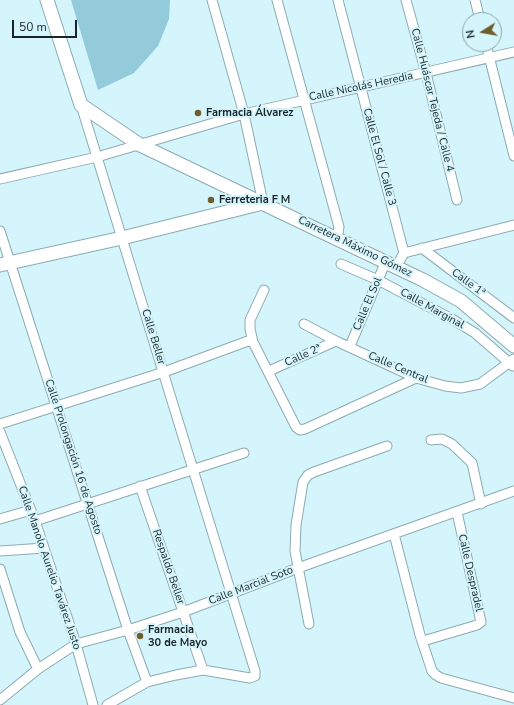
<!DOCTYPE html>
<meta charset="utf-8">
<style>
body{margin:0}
#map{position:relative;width:514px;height:705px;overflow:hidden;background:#d5f5fd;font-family:"Nunito Sans",sans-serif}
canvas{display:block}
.north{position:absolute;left:462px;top:12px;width:40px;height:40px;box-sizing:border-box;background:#d5f5fd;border:1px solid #8aa2a8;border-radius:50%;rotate:259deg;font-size:11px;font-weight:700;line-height:16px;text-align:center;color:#192528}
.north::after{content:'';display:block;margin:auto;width:14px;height:18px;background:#705d2c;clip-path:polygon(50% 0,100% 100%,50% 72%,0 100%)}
.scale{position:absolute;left:12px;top:20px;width:65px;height:18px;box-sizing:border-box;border:2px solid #192528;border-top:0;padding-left:5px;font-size:12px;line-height:14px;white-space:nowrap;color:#192528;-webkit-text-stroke:3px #d5f5fd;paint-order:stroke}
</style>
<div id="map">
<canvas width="514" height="705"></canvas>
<div class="north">N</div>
<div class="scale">50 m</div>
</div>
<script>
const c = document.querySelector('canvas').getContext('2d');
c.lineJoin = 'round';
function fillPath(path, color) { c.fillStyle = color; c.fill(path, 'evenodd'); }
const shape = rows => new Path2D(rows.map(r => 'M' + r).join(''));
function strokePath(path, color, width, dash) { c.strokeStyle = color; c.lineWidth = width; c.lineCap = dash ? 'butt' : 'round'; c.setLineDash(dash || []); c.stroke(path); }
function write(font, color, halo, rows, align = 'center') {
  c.font = font + ' "Nunito Sans",sans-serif'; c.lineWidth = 4; c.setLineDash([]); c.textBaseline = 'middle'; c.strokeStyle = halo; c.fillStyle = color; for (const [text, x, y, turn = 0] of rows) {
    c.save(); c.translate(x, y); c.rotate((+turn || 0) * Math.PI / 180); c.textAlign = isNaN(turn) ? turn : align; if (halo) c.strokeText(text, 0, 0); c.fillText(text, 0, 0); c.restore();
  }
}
fillPath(shape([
 [71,0,170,0,169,19,158,46,134,73,98,90]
]), '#94cbda');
const street = shape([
 [212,0,244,114,263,203],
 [277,0,339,227,337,238],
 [338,0,404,253,396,267],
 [406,0,426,73,457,200],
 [475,0,480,20],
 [486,44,514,156],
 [81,105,255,671,255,676,250,678,203,670,176,675,147,682,107,705],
 [0,179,97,157,244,114,514,52],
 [0,231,128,630,147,682],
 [422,248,514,318],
 [404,253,514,225],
 [341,264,378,280,452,319,475,333,513,366],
 [264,290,250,320,250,329,253,342,296,427,300,430,305,429,416,378],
 [304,324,336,341,416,378,445,386,461,388,480,384,514,359],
 [350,346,386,261],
 [269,371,336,341],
 [0,424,164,372,248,341,253,342],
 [0,432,35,521,76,644,93,705],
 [431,440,442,439,452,444,472,463,481,504],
 [140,486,203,670],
 [0,519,31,510],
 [35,521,244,453],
 [394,534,420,635,432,671,436,675,441,678,514,698],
 [0,551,44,548],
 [0,569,20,632,38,669],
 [309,624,295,551,296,525,303,482,308,475,314,472,387,446],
 [423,641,477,625,481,622,457,512],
 [0,700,38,669,76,644,128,630,183,612,298,568,514,491]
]);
const secondary = shape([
 [47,0,81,105,140,145,423,280,461,301,514,346],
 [0,265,122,238,263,203]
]);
strokePath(street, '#8daab2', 11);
strokePath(secondary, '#8daab2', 15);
strokePath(street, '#fff', 9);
strokePath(secondary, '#fff', 13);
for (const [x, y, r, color] of [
 [198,113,4,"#705d2c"],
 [211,200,4,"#705d2c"],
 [140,636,4,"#705d2c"]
]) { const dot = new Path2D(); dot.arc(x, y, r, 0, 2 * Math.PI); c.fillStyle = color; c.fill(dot); strokePath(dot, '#d5f5fd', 1.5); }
write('11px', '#192528', '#d5f5fd', [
 ["Calle Nicolás Heredia",361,87,-12],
 ["Calle Huáscar Tejeda / Calle 4",432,100,76],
 ["Calle El Sol / Calle 3",379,157,75],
 ["Carretera Máximo Gómez",355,247,26],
 ["Calle 1ª",468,283,36],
 ["Calle El Sol",368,304,-67],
 ["Calle Marginal",432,309,29],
 ["Calle Beller",153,337,73],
 ["Calle 2ª",303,356,-24],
 ["Calle Central",398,368,23],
 ["Calle Prolongación 16 de Agosto",73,457,72],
 ["Respaldo Beller",168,567,71],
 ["Calle Manolo Aurelio Tavárez Justo",49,568,71],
 ["Calle Despradel",470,573,77],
 ["Calle Marcial Soto",251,586,-21]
]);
write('bold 11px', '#192528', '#d5f5fd', [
 ["Farmacia Álvarez",206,113],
 ["Ferreteria F M",219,200],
 ["Farmacia",148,630],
 ["30 de Mayo",148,643]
], 'left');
</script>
